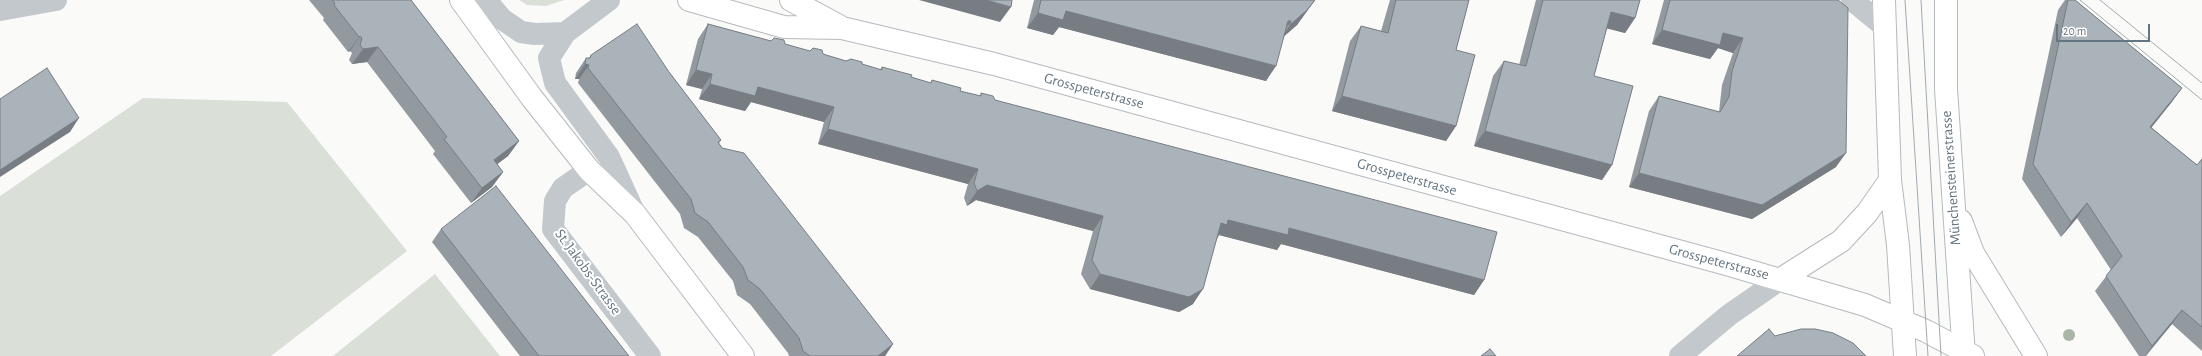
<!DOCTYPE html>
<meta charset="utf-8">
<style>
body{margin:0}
#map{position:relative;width:2202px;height:356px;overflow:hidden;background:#fafaf8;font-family:"Alegreya Sans",sans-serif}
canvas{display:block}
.scale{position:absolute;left:2056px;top:24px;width:94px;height:18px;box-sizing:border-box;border:2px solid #657683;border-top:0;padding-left:5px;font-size:12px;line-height:14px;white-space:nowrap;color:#657683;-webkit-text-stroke:3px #fff;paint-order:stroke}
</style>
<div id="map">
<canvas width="2202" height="356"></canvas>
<div class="scale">20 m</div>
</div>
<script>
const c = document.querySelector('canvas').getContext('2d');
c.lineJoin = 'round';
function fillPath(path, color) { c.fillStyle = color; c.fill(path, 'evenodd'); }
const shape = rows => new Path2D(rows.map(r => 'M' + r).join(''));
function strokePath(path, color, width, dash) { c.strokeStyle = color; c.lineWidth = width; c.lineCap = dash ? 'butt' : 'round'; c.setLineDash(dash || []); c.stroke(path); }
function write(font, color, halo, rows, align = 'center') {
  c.font = font + ' "Alegreya Sans",sans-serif'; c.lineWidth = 4; c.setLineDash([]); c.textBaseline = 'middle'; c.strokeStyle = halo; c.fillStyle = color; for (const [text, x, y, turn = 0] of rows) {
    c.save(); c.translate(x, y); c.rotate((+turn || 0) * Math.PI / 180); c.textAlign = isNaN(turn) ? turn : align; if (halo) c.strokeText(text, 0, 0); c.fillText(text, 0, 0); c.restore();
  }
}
fillPath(shape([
 [519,0,564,0,546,6,527,5],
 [143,98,287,102,407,251,271,356,0,356,0,196],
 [435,274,500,356,333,356]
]), '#dadfd7');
const major = shape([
 [461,0,532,98,589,170,635,214,743,356],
 [689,0,784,27,842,28,994,64,1726,264,1865,305,1926,331,1973,356],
 [791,0,839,26],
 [1884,0,1890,180,1898,245,1905,356],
 [1946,0,1946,89,1964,356],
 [1961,221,1973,253,2036,356],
 [1781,279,1841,241,1867,213,1890,180]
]);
strokePath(major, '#b5babe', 24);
strokePath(shape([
 [486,0,502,19,521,32,535,34,565,33],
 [609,0,565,33,549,58,555,83,609,157,635,214],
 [1852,0,1885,27],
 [0,10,56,0],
 [589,170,563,188,555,201,553,229,650,356],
 [1680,356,1729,315,1781,279]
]), '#c3c8cc', 22);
strokePath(major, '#fff', 22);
strokePath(shape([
 [1905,0,1928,356],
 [1921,0,1941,356],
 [2080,0,2202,100],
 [2100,0,2202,83]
]), '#a2aab0', 1);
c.fillStyle = '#aab4a7';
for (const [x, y] of [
 [2069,335]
]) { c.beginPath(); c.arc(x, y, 6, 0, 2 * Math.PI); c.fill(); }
fillPath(shape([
 [309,0,411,0,519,141,508,156,497,164,503,172,492,187,471,203,433,154,435,151,367,62,352,64,349,60,352,53,350,51,348,52,323,20,324,18],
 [1034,0,1315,0,1297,25,1284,36,1266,81,1059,27,1053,35,1027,28],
 [1390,0,1469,0,1456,50,1456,126,1446,141,1332,111,1350,41,1361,26,1381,31],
 [1536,0,1640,0,1635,18,1625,33,1607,28,1594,76,1612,165,1602,180,1474,146,1493,76,1504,61,1519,65],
 [1664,0,1838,0,1836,167,1752,219,1629,187,1649,111,1659,96,1719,112,1722,85,1733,53,1718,48,1710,59,1652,44],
 [2065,0,2075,0,2182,88,2171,103,2151,127,2197,165,2202,159,2202,351,2172,324,2146,356,2139,356,2095,291,2111,270,2077,218,2061,237,2022,179,2058,10],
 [708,24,880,70,882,67,911,77,930,83,932,80,960,91,980,96,981,93,995,100,1484,280,1474,295,1281,244,1277,250,1219,235,1217,239,1193,304,1179,312,1090,289,1081,274,1093,231,976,200,967,206,964,198,968,184,818,144,824,122,751,102,745,111,699,99,702,89,686,85,698,39],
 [591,55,669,72,721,140,719,143,722,148,893,344,885,356,789,356,788,353,750,304,737,295,733,281,698,237,684,228,680,214,578,83,579,79,575,79,576,73,586,58,589,58],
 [441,229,629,356,520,356,432,242]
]), '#929a9f');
fillPath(shape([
 [919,0,986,0,1011,7,1000,22],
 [1315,0,1297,25,1280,40,1290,25],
 [1066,11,1276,66,1266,81,1059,27,1053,35,1027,28,1038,13],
 [1611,12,1635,18,1625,33,1601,27],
 [1288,21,1291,21,1280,36],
 [1662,30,1723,33,1743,38,1733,53,1718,48,1710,59,1652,44],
 [360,36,350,51,348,52,359,37],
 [378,47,367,62,352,64,363,49],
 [585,64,589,65,579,79,575,79],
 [696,70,712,74,702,89,686,85],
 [710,84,758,87,834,107,824,122,751,102,745,111,699,99],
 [2182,88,2171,103,2140,142,2150,127],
 [1342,96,1456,126,1446,141,1332,111],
 [79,118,70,132,0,177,0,170],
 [828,129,978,169,968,184,818,144],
 [1485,131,1612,165,1602,180,1474,146],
 [519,141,508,156,483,175,494,160],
 [1846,153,1836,167,1752,219,1629,187,1639,173],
 [503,172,492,187,471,203,482,188],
 [987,185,1103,216,1093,231,976,200,967,206,977,191],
 [2087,203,2077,218,2061,237,2071,222],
 [1228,220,1289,228,1484,280,1474,295,1281,244,1277,250,1219,235,1216,240,1221,223],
 [1100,274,1203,289,1193,304,1179,312,1090,289],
 [2182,310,2172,324,2145,356,2152,346],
 [893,344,885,356,878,356]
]), '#777d82');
const building = shape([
 [332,0,411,0,519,141,494,160,503,172,482,188,444,139,447,137,378,47,363,49,360,45,362,38,360,36,359,37,334,5,335,3,332,0],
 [986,0,1012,0,1011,7,986,0],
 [1041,0,1315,0,1307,10,1290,25,1291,21,1288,21,1276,66,1066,11,1063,20,1038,13,1041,0],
 [1396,0,1469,0,1456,50,1475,55,1456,126,1342,96,1361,26,1388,33,1396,0],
 [1543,0,1640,0,1635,18,1611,12,1594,76,1633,86,1612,165,1485,131,1504,61,1526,66,1543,0],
 [1670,0,1838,0,1848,8,1846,153,1762,205,1639,173,1659,96,1720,112,1729,97,1732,71,1743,38,1723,33,1720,45,1662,30,1670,0],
 [2068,0,2075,0,2182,88,2150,127,2197,165,2202,159,2202,327,2182,310,2152,346,2106,276,2122,256,2087,203,2071,222,2033,164,2068,0],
 [637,24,669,72,721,140,718,142,722,148,744,153,893,344,878,356,810,356,803,351,799,338,760,289,748,280,743,267,708,222,695,213,691,199,588,68,589,65,585,64,586,58,590,58,591,55,637,24],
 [708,24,771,41,774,38,784,40,785,44,810,51,813,48,822,50,823,54,846,61,851,59,862,62,862,64,882,70,882,67,912,75,911,77,931,83,932,80,961,88,960,91,981,96,981,93,993,96,995,100,1497,232,1484,280,1289,228,1288,235,1228,220,1227,225,1221,223,1203,289,1189,297,1100,274,1092,260,1103,216,987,185,977,191,974,183,978,169,828,129,834,107,758,87,755,96,710,84,712,74,696,70,708,24],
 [47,68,79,118,0,170,0,99,47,68],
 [496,186,629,356,539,356,441,229,496,186],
 [1769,329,1775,336,1801,329,1815,329,1833,333,1853,343,1866,356,1737,356,1769,329],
 [1490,349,1496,356,1481,356,1490,349]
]);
fillPath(building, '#aab3b9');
strokePath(building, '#777d82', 1);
write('15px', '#657683', '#fff', [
 ["Grosspeterstrasse",1094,91,15],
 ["Grosspeterstrasse",1407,177,16],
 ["Münchensteinerstrasse",1951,178,-94],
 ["Grosspeterstrasse",1719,262,15],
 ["St. Jakobs-Strasse",588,272,54]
]);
</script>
